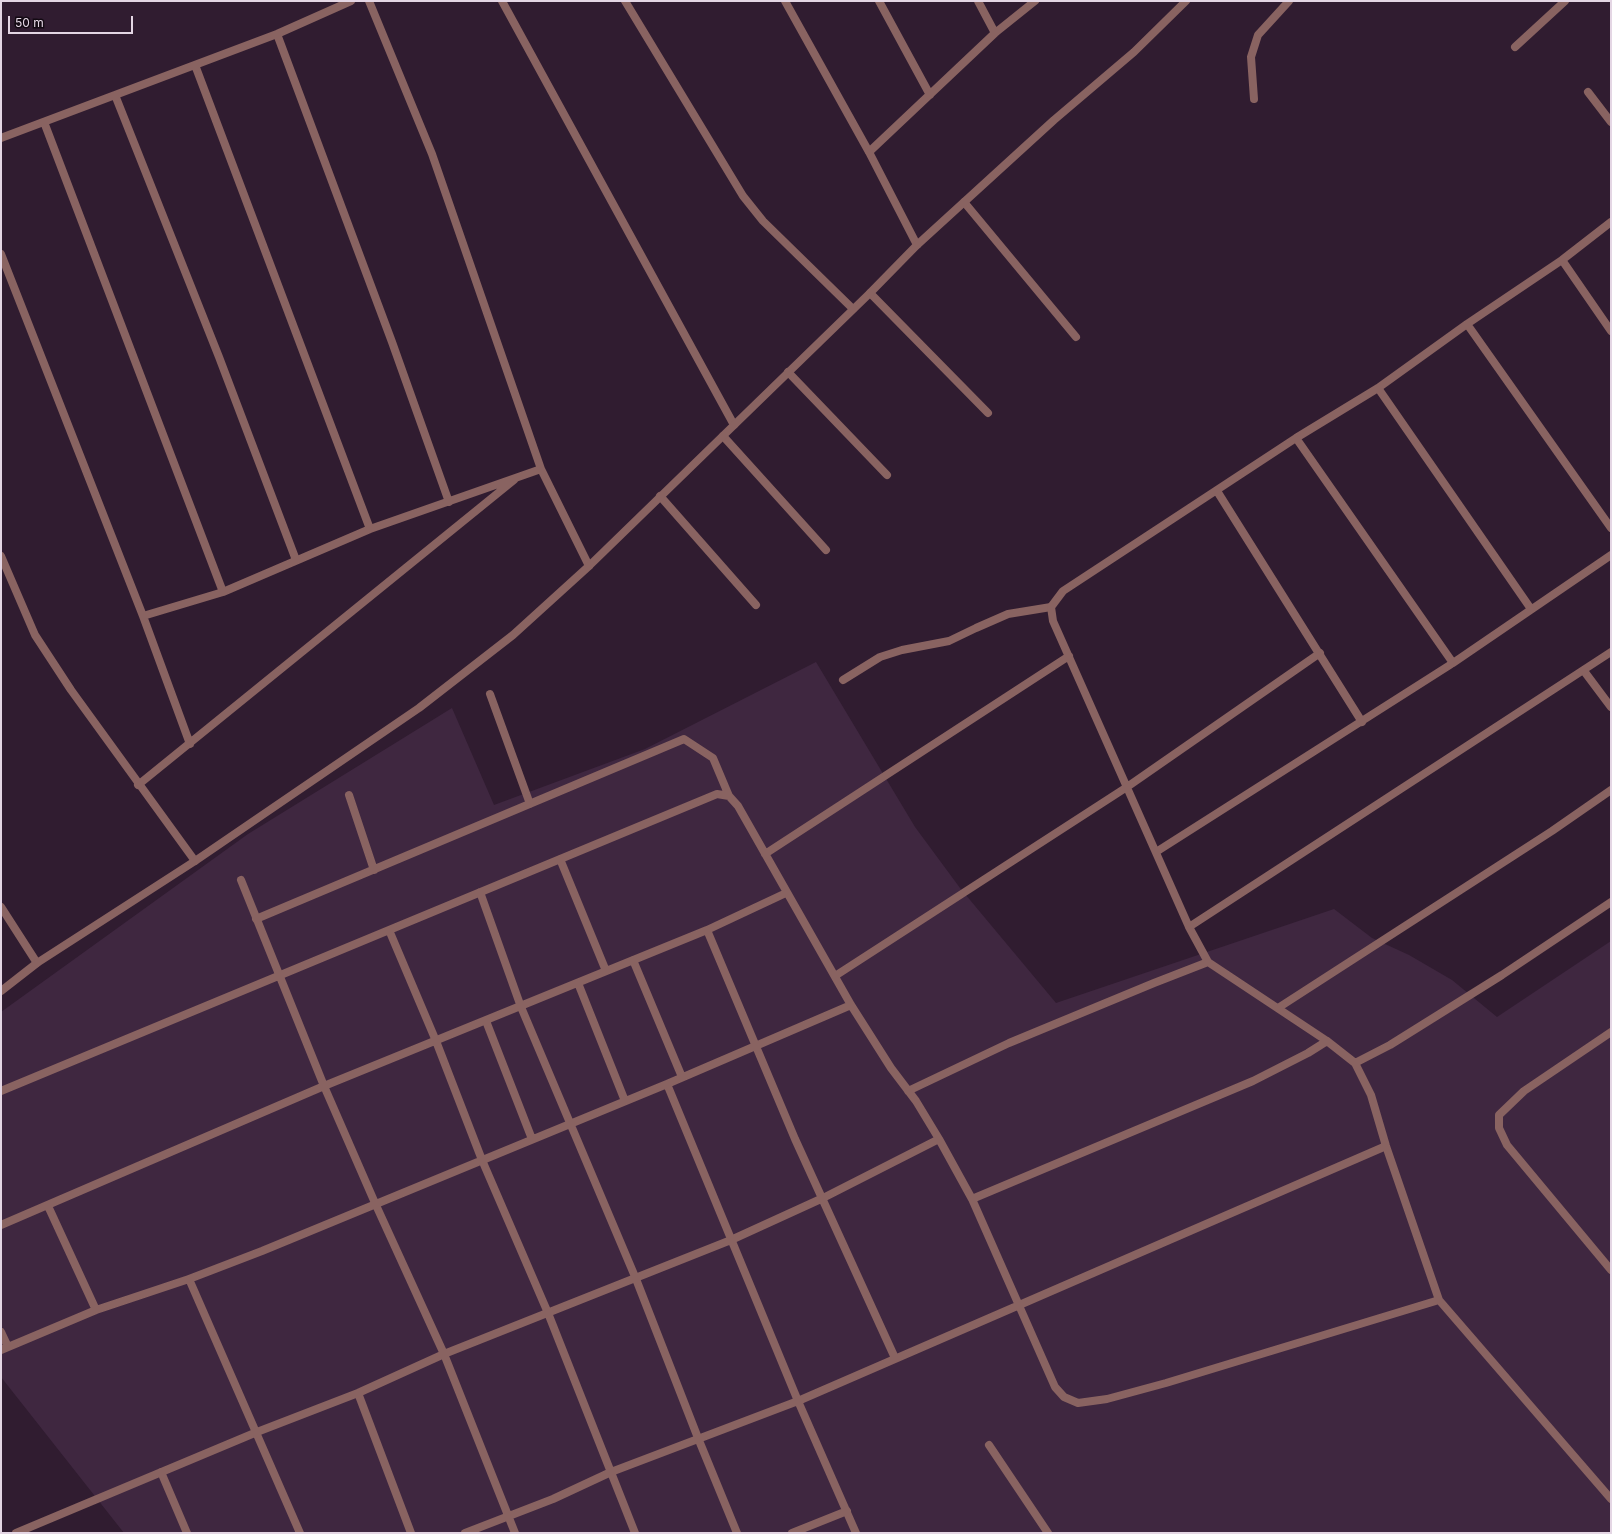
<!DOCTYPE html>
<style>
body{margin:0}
#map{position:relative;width:1612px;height:1534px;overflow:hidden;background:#301c30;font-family:Inter,sans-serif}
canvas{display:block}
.frame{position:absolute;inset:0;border:2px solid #e4d6e4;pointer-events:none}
.scale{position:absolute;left:8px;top:16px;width:125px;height:18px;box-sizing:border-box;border:2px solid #e4d6e4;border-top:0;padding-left:5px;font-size:12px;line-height:14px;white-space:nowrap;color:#e4d6e4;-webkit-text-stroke:3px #130a13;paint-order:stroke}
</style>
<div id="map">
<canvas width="1612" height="1534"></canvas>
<div class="frame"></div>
<div class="scale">50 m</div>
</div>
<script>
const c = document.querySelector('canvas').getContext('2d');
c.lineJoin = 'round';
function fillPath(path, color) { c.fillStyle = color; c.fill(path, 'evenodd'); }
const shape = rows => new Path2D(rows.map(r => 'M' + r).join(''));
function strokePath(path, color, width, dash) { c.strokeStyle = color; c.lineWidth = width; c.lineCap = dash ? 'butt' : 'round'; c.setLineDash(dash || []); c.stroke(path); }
fillPath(shape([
 [816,662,915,827,960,888,1056,1003,1334,909,1372,938,1409,955,1452,980,1497,1017,1611,941,1611,1533,124,1533,1,1377,1,1012,248,834,452,708,494,805,645,749]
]), '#3f2740');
strokePath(shape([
 [1515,47,1565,1],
 [1588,92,1611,122],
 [1254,99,1251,57,1258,35,1289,1],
 [964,202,1076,337],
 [870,293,988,413],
 [788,372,887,475],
 [723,436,826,550],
 [660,496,756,605],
 [843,680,880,657,902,650,949,641,976,628,1008,614,1051,607]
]), '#896361', 8);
strokePath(shape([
 [369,1,432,154,541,469,589,566],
 [502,1,734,425],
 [625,1,743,196,763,221,853,309],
 [785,1,869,152,917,245],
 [879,1,930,95],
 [978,1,995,33],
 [277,34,392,342,449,502],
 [195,65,370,529],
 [115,95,219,357,296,560],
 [44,122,223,592],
 [1,138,277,34,351,1],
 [869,152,995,33,1035,1],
 [1611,222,1562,260,1467,324,1378,388,1296,438,1063,591,1051,607,1053,621,1189,927,1208,962,1327,1041,1355,1063,1390,1045,1502,975,1611,902],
 [1,254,143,616,190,744],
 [1562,260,1611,331],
 [1467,324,1611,528],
 [1378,388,1531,609],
 [1296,438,1453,663],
 [1217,491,1362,722],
 [1,556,35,635,71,690,195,861],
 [143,616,223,592,370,529,541,469],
 [1584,671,1611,707],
 [490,694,530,804],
 [138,785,514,480],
 [349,795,374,870],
 [1156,852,1453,663,1611,555],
 [765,854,1069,656],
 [560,859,606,971],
 [241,880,324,1086,375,1203,444,1354,515,1533],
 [480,892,521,1007,636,1279,698,1438,737,1533],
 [1,907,37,963],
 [256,919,684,739,713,758,729,796],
 [1189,927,1611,652],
 [389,930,436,1041,482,1160,548,1313,635,1533],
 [707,930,795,1139,895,1358],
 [633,960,682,1077],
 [835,976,1127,787,1320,653],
 [578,983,625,1101],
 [1278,1008,1552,831,1611,790],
 [486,1021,532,1139],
 [1611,1032,1524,1091,1499,1115,1499,1128,1507,1145,1611,1270],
 [1355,1063,1371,1095,1386,1146,1439,1300,1611,1499],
 [667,1084,798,1401,856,1533],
 [1,1091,717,794,729,796,738,806,851,1005,891,1068,916,1101,939,1139,972,1199,1055,1387,1064,1397,1078,1403,1107,1399,1166,1383,1439,1300],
 [908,1091,1009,1043,1154,983,1208,962],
 [972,1199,1253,1081,1308,1053,1327,1041],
 [48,1206,96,1310],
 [1,1225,324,1086,707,930,786,893],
 [189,1279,300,1533],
 [1,1332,8,1347],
 [1,1350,96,1310,189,1279,262,1251,667,1084,851,1005],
 [358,1393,411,1533],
 [989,1445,1048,1533],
 [161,1472,187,1533],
 [16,1533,257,1432,358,1393,444,1354,731,1240,823,1198,939,1139],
 [465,1533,553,1499,611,1472,798,1401,1386,1146],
 [792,1533,847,1511]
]), '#896361', 8);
strokePath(shape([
 [1,991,37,963,195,861,419,708,513,635,589,566,870,293,917,245,1054,120,1134,52,1186,1]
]), '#896361', 8);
</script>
